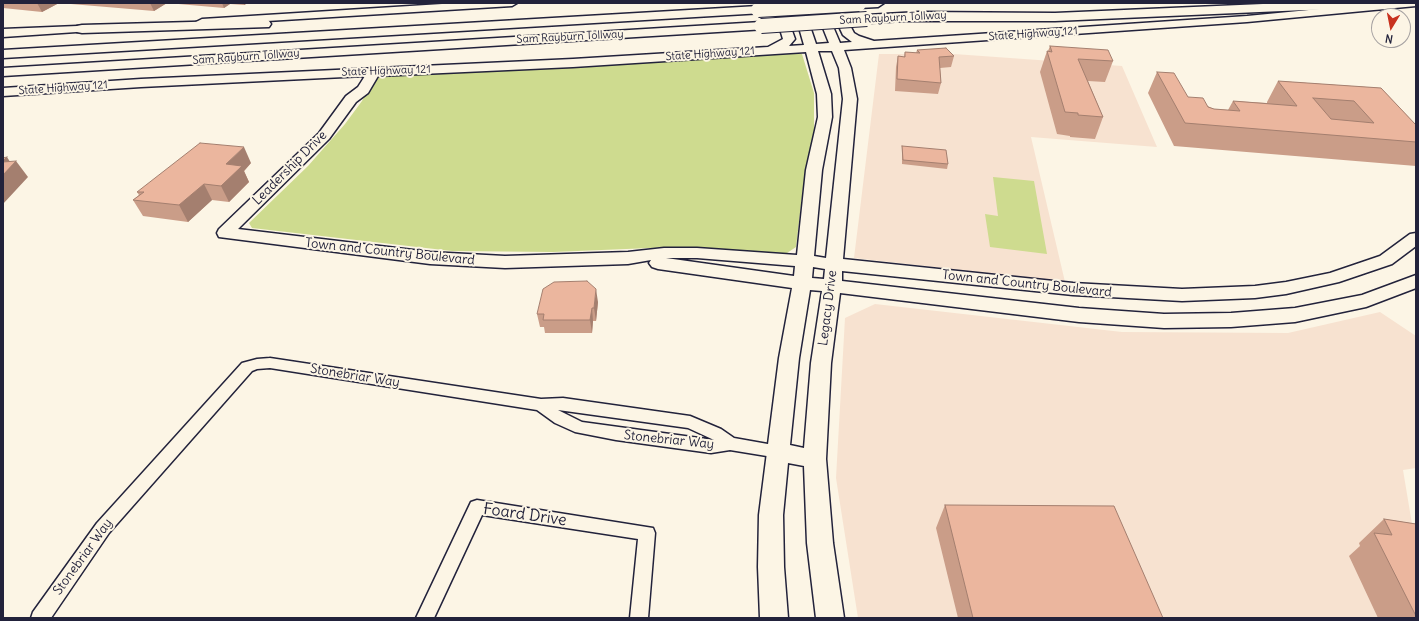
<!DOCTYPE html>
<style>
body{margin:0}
#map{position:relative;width:1419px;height:621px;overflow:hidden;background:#fcf5e5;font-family:Delius,sans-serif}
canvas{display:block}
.frame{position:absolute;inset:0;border:4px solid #22223b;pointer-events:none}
.north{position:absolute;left:1371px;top:8px;width:40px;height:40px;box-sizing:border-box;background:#fcf5e5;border:1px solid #a5a1a1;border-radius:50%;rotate:190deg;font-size:11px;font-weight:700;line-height:16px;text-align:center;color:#22223b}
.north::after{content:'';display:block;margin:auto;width:14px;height:18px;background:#c8321e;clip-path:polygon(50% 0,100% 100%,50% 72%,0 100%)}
</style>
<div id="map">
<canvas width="1419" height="621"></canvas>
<div class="frame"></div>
<div class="north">N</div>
</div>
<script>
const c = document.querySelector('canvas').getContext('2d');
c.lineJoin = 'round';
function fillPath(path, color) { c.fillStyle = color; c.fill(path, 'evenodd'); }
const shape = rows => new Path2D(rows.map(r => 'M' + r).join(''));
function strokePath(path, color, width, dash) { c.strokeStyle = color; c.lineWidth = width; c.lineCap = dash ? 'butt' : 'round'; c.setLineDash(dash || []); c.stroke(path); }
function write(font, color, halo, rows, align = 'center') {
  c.font = font + ' Delius,sans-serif'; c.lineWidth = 4; c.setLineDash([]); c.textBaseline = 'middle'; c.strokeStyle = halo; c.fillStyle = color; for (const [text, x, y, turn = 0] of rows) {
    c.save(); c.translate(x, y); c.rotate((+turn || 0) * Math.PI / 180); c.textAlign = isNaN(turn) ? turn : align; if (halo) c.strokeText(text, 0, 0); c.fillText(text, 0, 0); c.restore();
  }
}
fillPath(shape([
 [879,54,954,54,1122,66,1157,147,1031,137,1065,282,854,258],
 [875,304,1122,332,1288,333,1380,312,1416,336,1416,468,1403,470,1412,524,1416,618,858,618,836,478,845,318]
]), '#f7e2d0');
fillPath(shape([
 [797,53,802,54,814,93,814,132,803,188,796,247,787,253,770,254,718,249,675,247,553,252,452,251,252,228,249,223,308,166,345,124,362,101,374,78,378,75],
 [993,177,1034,181,1047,254,990,247,985,214,998,216]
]), '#cedb8f');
const street = shape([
 [270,358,541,399,563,398,690,416,721,429,734,438,779,446,784,448,787,452,784,456,779,458,730,450,711,453,616,440,575,432,555,423,537,410,270,368,257,369,252,371,109,533,51,618,31,618,33,612,97,523,242,363,257,359,270,358],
 [558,410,688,428,714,440,582,422,558,410],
 [477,500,653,528,655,533,648,618,630,618,638,539,482,515,434,618,416,618,471,502,477,500]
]);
const secondary = shape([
 [458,3,517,3,512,6,202,25,196,22,202,19,458,3],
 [772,3,782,3,795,39,789,46,804,45,792,3,802,3,816,44,829,43,813,3,823,3,840,43,852,42,843,35,828,3,838,3,854,33,859,36,874,41,1247,16,1381,3,1416,3,1416,6,1247,22,844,50,851,68,857,99,843,259,1073,283,1182,289,1255,286,1286,282,1330,273,1380,256,1410,234,1416,233,1416,246,1392,264,1339,282,1286,294,1255,298,1182,301,1073,295,842,271,842,281,1079,308,1164,314,1231,313,1295,308,1362,295,1416,275,1416,288,1366,307,1295,322,1231,327,1164,328,1079,322,840,293,831,363,826,459,833,543,844,618,816,618,807,543,804,466,788,463,783,515,784,567,788,618,760,618,758,567,759,515,779,358,792,288,658,269,652,267,649,263,651,260,628,264,505,268,430,264,219,237,217,233,219,229,319,133,346,96,358,87,365,76,141,87,3,96,3,88,141,79,573,59,768,47,783,39,772,3],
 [818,51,832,51,839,68,843,99,826,258,814,256,822,170,832,117,831,94,818,51],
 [806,52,817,94,818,117,806,170,797,255,697,248,664,248,628,252,505,256,430,252,238,229,329,139,356,102,368,93,378,76,573,67,806,52],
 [666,258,697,258,795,266,794,276,666,258],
 [813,267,825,269,824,279,812,278,813,267],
 [810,290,822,291,811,363,804,448,790,445,799,358,810,290],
 [102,25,106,26,108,28,106,30,3,37,3,29,102,25]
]);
const highway = shape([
 [853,3,884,3,878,7,859,8,855,7,853,3],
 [1286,3,1396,3,1397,5,1391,9,1305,10,1055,21,904,21,867,23,862,22,860,19,862,16,867,15,919,12,1055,13,1286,3],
 [758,6,763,7,764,10,763,13,3,58,3,50,758,6],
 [264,20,269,21,271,24,269,27,82,33,77,32,75,29,77,26,82,25,264,20],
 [761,22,766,23,768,26,766,29,3,76,3,68,761,22]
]);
strokePath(street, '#22223b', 3);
strokePath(secondary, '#22223b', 3);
strokePath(highway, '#22223b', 3);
fillPath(street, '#fcf5e5');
fillPath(secondary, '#fcf5e5');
fillPath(highway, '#fcf5e5');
const highwayBridge = shape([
 [758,10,859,4],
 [761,26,867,19]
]);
strokePath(highwayBridge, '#22223b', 16, []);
strokePath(highwayBridge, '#fcf5e5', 14);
fillPath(shape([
 [3,3,248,3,244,5,230,4,224,8,167,3,154,11,59,3,42,12,3,8],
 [1050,46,1113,61,1105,82,1088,81,1103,117,1095,139,1070,137,1070,136,1057,134,1040,72,1047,51,1048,51],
 [917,50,954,56,951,67,940,68,941,83,938,94,895,91,896,67,898,56,904,57,905,52,916,53],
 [1157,72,1188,97,1214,109,1228,110,1233,101,1267,103,1267,102,1278,81,1381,88,1416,125,1416,166,1174,146,1148,93],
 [902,146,948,164,947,169,902,164],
 [251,163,244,171,249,182,229,202,212,200,188,222,143,216,133,200,139,195,137,192],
 [598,302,596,321,593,321,592,333,545,333,544,327,540,327,537,314],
 [945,505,1163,618,958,618,936,528],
 [1384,519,1416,524,1416,618,1378,618,1349,556,1360,546,1359,543]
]), '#ca9d88');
fillPath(shape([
 [37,3,59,3,42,12],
 [150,3,167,3,154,11],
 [222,3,230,3,230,4,224,8],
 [244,3,248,3,244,5],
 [244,147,251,163,244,171,249,182,229,202,221,186,226,164],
 [7,157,12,165,16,161,28,177,3,204,3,161],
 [204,184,212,200,188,222,179,205],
 [596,289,598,302,596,321,594,308],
 [592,308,593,321,592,333,590,320]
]), '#a47f6f');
const building = shape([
 [1050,46,1108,50,1113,61,1078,59,1103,117,1078,115,1078,113,1065,112,1047,51,1052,52,1050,46],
 [946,48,954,56,939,57,941,83,897,79,898,56,905,57,905,52,920,53,917,50,946,48],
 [1157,72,1174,73,1188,97,1203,98,1208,107,1214,109,1240,111,1233,101,1297,106,1278,81,1381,88,1416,125,1416,142,1185,123,1157,72],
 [1313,98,1354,101,1374,123,1331,119,1313,98],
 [200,143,244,147,226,164,242,166,221,186,204,184,179,205,133,200,144,192,137,192,200,143],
 [902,146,946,150,948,164,903,160,902,146],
 [7,157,3,161,3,158,7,157],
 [16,161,3,175,3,162,16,161],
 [587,281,596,289,594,308,592,308,590,320,543,320,544,314,537,314,543,289,554,282,587,281],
 [945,505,1114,506,1163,618,973,618,945,505],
 [1384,519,1416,524,1416,616,1374,533,1392,535,1384,519]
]);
fillPath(building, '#ebb69e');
strokePath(building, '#a47f6f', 1);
write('11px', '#22223b', '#fcf5e5', [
 ["Sam Rayburn Tollway",893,18,-3],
 ["State Highway 121",1033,34,-4],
 ["Sam Rayburn Tollway",570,37,-3],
 ["State Highway 121",710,54,-4],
 ["Sam Rayburn Tollway",246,57,-4],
 ["State Highway 121",386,71,-2],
 ["State Highway 121",63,88,-4]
]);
write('13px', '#22223b', '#fcf5e5', [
 ["Leadership Drive",290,168,-45],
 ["Town and Country Boulevard",390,252,6],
 ["Town and Country Boulevard",1027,284,6],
 ["Legacy Drive",828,308,-83],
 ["Stonebriar Way",355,376,9],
 ["Stonebriar Way",669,440,6],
 ["Stonebriar Way",83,557,-54]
]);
write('16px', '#22223b', '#fcf5e5', [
 ["Foard Drive",525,515,8]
]);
</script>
